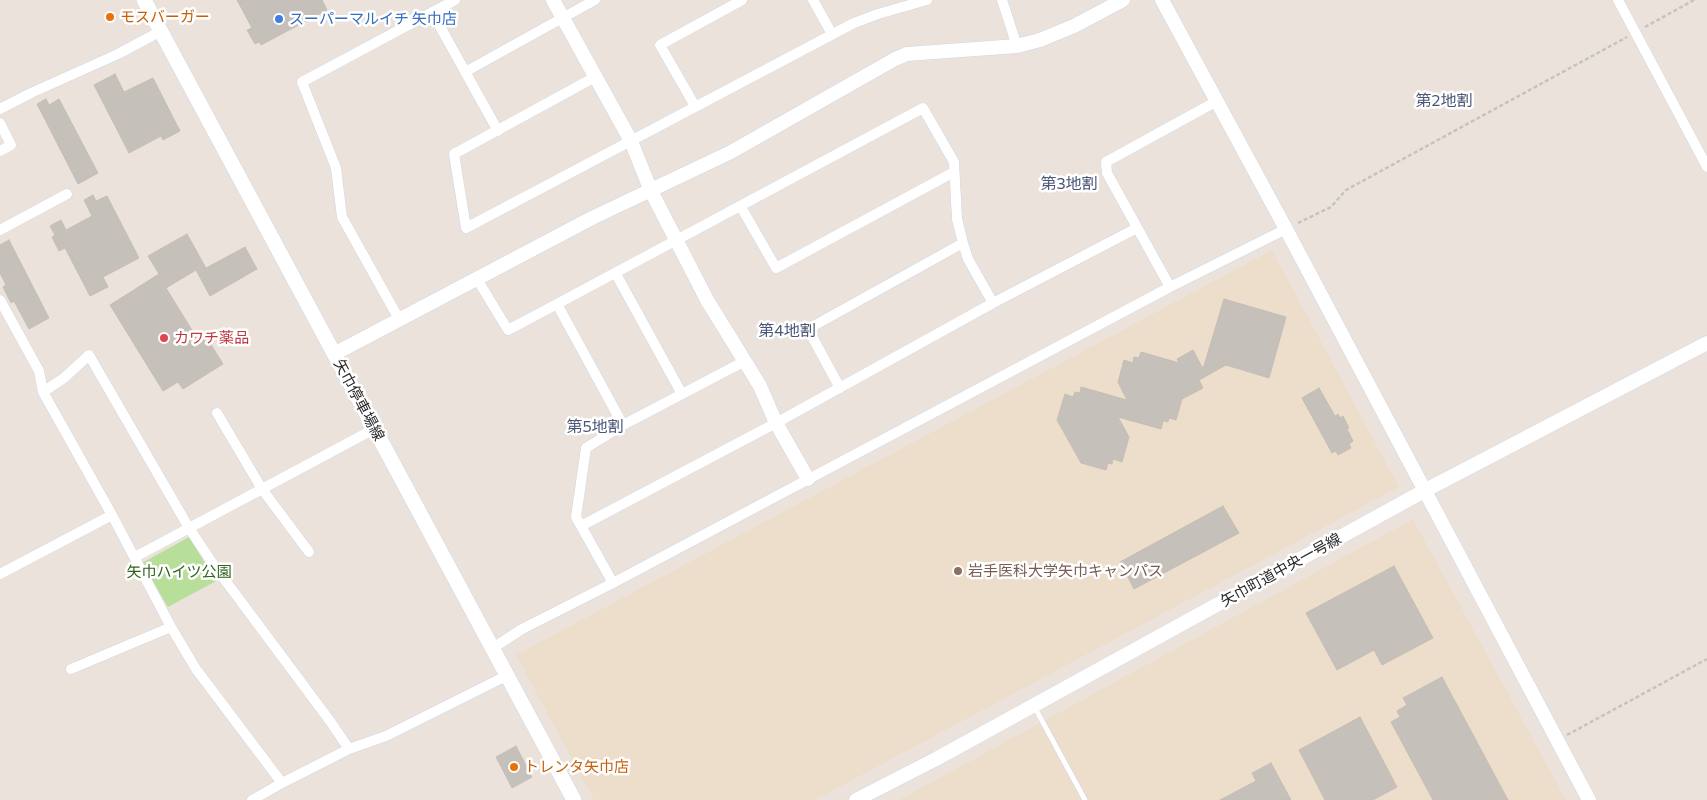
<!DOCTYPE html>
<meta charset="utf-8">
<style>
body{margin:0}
canvas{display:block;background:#ebe3db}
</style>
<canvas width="1707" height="800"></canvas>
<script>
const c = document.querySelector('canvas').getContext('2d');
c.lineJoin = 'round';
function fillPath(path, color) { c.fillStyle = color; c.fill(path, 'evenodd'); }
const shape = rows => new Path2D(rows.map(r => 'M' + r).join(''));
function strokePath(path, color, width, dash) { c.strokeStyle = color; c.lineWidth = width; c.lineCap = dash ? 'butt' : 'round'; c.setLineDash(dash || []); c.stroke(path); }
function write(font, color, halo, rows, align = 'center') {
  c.font = font + ' Commissioner,"Noto Sans JP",sans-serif'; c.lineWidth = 5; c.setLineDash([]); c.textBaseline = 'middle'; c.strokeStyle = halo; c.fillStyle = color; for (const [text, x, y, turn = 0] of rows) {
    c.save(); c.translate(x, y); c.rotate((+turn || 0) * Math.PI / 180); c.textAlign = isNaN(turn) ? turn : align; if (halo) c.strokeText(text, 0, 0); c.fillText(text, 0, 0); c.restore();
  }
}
fillPath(shape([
 [1272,250,1399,487,815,800,594,800,516,655],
 [1413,519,1566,800,899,800]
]), '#ecdecb');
fillPath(shape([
 [189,537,216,581,168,607,142,563]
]), '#b8df9a');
const building = shape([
 [237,0,322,0,327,10,261,45,259,42,255,44,247,30,252,28,237,0],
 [115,74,124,92,153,78,180,131,163,140,161,136,129,153,94,85,115,74],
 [46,99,49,105,59,99,98,173,78,184,37,104,46,99],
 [93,195,96,201,107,196,139,258,103,277,108,287,90,296,65,248,59,251,52,237,55,235,50,226,61,220,66,230,92,216,84,200,93,195],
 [187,234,206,268,245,247,257,269,210,296,196,270,166,288,198,340,205,335,223,364,183,389,178,382,163,391,110,305,159,274,148,256,187,234],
 [9,240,49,318,29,329,14,301,11,303,3,287,6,285,0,273,0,245,9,240],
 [1224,299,1286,317,1269,378,1226,365,1199,380,1203,388,1182,399,1176,420,1169,418,1168,422,1163,421,1161,429,1118,417,1129,437,1122,462,1113,459,1112,464,1108,463,1106,470,1081,463,1057,420,1065,394,1073,397,1075,392,1080,393,1081,387,1127,400,1118,382,1124,360,1133,363,1134,357,1139,358,1141,352,1179,363,1177,359,1193,350,1203,369,1224,299],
 [1319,388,1335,416,1338,414,1340,418,1343,416,1349,428,1347,429,1353,441,1349,444,1351,448,1338,455,1336,451,1332,453,1302,398,1319,388],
 [1223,506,1239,533,1134,589,1120,562,1223,506],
 [1394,566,1433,638,1382,665,1374,650,1337,670,1306,613,1394,566],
 [1442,677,1508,800,1433,800,1391,722,1400,717,1397,711,1407,705,1403,698,1442,677],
 [1360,717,1397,787,1373,800,1325,800,1299,750,1360,717],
 [516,746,532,777,512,788,496,757,516,746],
 [1271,763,1291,800,1220,800,1256,781,1252,773,1271,763]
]);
fillPath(building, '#c6c0bb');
strokePath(building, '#c6beb5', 1);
const service = shape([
 [1034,706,1085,800]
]);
const minor = shape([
 [813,0,832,34],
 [1002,0,1017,46],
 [1618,0,1707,167],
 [432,12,498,131],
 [465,72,595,0],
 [595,77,454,154,466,228,854,23,878,14,927,0],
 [695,106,660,45,742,0],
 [0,109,31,93,118,54,161,31],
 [0,123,11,145,0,151],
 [741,207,776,268,954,172],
 [0,230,67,194],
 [616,274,682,394],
 [477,279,508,330,557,304],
 [1170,287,1107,173,1106,162,1217,101],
 [0,300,39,371,43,392,112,515,171,627,196,669,282,783],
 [399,319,342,217,336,168,302,82,455,0],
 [840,388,808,329,963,243],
 [43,392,64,378,89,355,189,528,213,564,330,721,349,749],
 [217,413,262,489,309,552],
 [623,425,557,304,923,108,954,162,957,219,963,243,968,259,993,303],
 [581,526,776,423,993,303,1137,228],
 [135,557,374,429],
 [0,574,112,515],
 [613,583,576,517,586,448,623,425,745,361],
 [493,648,522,629,613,583,1170,287,1286,229],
 [71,669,171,627],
 [252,800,282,783,349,749,386,736,508,675]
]);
const tertiary = shape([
 [553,0,631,141,651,191,707,300,760,386,776,423,808,479],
 [1162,0,1286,229,1589,800],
 [334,354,592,218,731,152,895,59,907,54,1017,46,1040,40,1074,26,1123,0],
 [856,800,936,759,1424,491,1707,343]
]);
const secondary = shape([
 [144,0,574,800]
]);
strokePath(service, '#d1d5e1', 6);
strokePath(minor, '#d1d5e1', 11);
strokePath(tertiary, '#d1d5e1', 15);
strokePath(secondary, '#d1d5e1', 16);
strokePath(shape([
 [1645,27,1694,0],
 [1298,223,1331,207,1346,190,1627,37],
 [1567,735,1707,659]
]), '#c3c3c3', 2.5, [4, 2.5]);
strokePath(service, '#fff', 5);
strokePath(minor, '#fff', 10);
strokePath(tertiary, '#fff', 14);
strokePath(secondary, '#fff', 15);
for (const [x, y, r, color] of [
 [110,17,5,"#e8710a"],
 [279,19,5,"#3f7fe0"],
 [164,338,5,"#e0444e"],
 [958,571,5,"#8d6e63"],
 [514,767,5,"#e8710a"]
]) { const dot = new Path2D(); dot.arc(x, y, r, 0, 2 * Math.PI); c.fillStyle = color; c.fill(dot); strokePath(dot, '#fff', 2); }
write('15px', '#c56008', '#fff', [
 ["モスバーガー",120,17],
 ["トレンタ矢巾店",524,767]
], 'left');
write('15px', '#366cbe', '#fff', [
 ["スーパーマルイチ 矢巾店",289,19]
], 'left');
write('15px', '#be3a42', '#fff', [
 ["カワチ薬品",174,338]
], 'left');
write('15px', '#292929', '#fff', [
 ["矢巾停車場線",359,400,62],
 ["矢巾町道中央一号線",1281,570,-29]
]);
write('15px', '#785e54', '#fff', [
 ["岩手医科大学矢巾キャンパス",968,571]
], 'left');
write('15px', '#31621d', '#fff', [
 ["矢巾ハイツ公園",179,572]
]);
write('16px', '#4b5777', '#fff', [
 ["第2地割",1444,101],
 ["第3地割",1069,184],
 ["第4地割",787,331],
 ["第5地割",595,427]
]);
</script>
